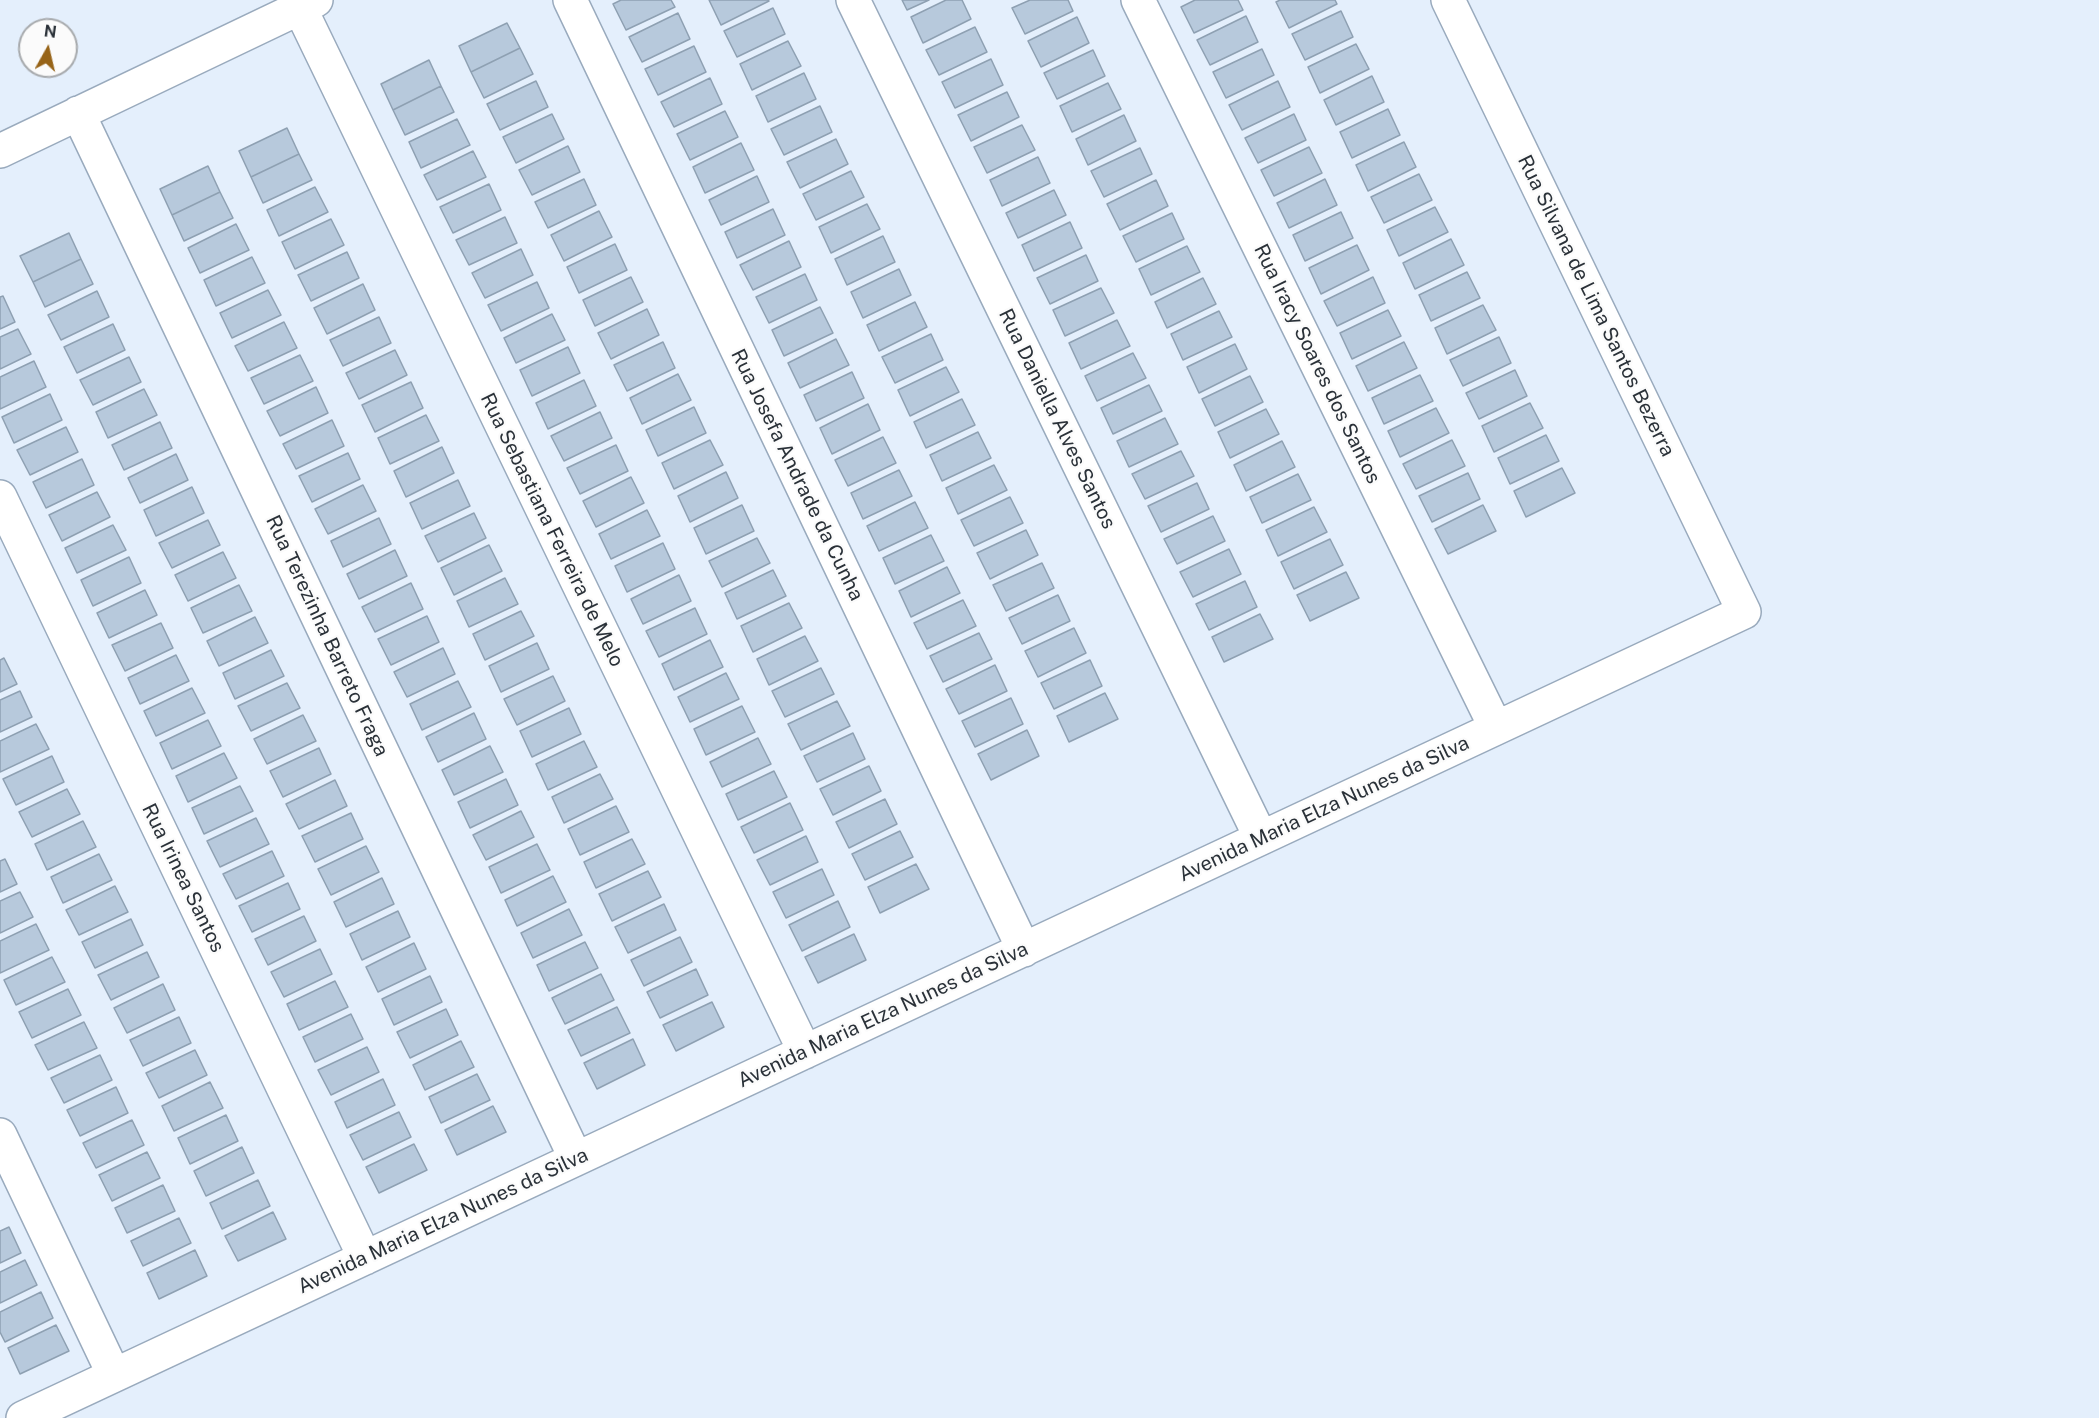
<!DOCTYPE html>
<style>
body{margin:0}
#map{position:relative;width:2099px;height:1418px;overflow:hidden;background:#e4effc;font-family:"Public Sans",sans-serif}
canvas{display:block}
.north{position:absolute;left:18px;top:18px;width:60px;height:60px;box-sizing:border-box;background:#fbfbfb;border:2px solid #a7aaad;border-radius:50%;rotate:8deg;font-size:16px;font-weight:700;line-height:24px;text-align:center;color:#2a3138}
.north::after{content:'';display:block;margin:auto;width:21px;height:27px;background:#976418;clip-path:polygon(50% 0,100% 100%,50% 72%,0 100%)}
</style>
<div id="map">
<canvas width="2099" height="1418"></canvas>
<div class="north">N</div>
</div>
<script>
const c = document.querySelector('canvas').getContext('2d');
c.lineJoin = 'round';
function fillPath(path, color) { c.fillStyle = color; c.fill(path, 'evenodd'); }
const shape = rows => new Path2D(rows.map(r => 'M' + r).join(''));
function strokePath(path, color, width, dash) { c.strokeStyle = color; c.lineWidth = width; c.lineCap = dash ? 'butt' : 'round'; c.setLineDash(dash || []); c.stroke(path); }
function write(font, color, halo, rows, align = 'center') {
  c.font = font + ' "Public Sans",sans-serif'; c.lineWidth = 4.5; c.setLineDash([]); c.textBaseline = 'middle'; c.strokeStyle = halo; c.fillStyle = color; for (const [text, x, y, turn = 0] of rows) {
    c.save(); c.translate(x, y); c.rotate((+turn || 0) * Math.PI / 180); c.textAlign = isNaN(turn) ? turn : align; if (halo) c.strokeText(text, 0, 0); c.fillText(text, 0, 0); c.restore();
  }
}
const building = shape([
 [621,0,671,0,675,7,626,30,613,4,621,0],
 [709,0,768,0,769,1,721,25,709,0],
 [902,0,929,0,907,10,902,0],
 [946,0,962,0,971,19,923,43,911,17,946,0],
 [1030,0,1068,0,1073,11,1025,34,1012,8,1030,0],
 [1195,0,1238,0,1243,10,1194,33,1181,7,1195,0],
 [1280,0,1335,0,1337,4,1289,28,1276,2,1280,0],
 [773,8,785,34,737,57,724,31,773,8],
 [1341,11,1353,37,1305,60,1292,34,1341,11],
 [678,13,690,39,642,62,629,37,678,13],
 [1246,16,1258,42,1210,65,1197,40,1246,16],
 [1077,17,1089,43,1041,67,1028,41,1077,17],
 [507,23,520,48,471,72,459,46,507,23],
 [975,27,987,52,939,75,926,50,975,27],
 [788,41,801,66,752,90,740,64,788,41],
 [1356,44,1369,69,1320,93,1308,67,1356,44],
 [694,46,706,72,658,95,645,69,694,46],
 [520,48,533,74,484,98,471,72,520,48],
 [1262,49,1274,75,1226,98,1213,72,1262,49],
 [1093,50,1105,76,1057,99,1044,73,1093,50],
 [991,59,1003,85,955,108,942,82,991,59],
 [429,60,441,86,393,110,381,84,429,60],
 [804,73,816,99,768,122,756,96,804,73],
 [1372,76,1384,102,1336,125,1324,100,1372,76],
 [710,78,722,104,674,127,661,102,710,78],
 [536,81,548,107,500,130,487,104,536,81],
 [1278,81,1290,107,1242,130,1229,105,1278,81],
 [1108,83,1121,109,1072,132,1060,106,1108,83],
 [441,86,454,112,405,135,393,110,441,86],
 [1007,92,1019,117,971,141,958,115,1007,92],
 [820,106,832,132,784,155,771,129,820,106],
 [1388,109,1400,135,1352,158,1340,132,1388,109],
 [725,111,738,137,690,160,677,134,725,111],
 [552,114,564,139,516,163,503,137,552,114],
 [1294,114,1306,140,1258,163,1245,138,1294,114],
 [1124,115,1136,141,1088,165,1076,139,1124,115],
 [457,119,470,145,421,168,409,142,457,119],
 [1022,125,1035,150,987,173,974,147,1022,125],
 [287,128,299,154,251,177,239,151,287,128],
 [836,139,848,164,800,188,787,162,836,139],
 [1404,142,1416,167,1368,191,1356,165,1404,142],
 [741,143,754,170,705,193,693,167,741,143],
 [568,146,580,172,532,195,519,170,568,146],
 [1309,147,1322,173,1274,196,1261,170,1309,147],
 [1140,148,1152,174,1104,197,1091,171,1140,148],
 [473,151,486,177,437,200,424,175,473,151],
 [299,154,312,180,263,203,251,177,299,154],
 [1038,157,1050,183,1002,206,990,180,1038,157],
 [208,166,220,192,172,215,160,189,208,166],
 [851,171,864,197,816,220,803,194,851,171],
 [1419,174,1432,200,1384,223,1371,197,1419,174],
 [757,176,769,202,721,225,709,200,757,176],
 [584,179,596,205,548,228,535,202,584,179],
 [1325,179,1337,205,1289,228,1277,203,1325,179],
 [1156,180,1168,206,1120,230,1107,204,1156,180],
 [489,184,501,210,453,233,440,207,489,184],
 [315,187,328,212,279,236,267,210,315,187],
 [1054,190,1066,215,1018,238,1006,213,1054,190],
 [220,192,233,218,184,241,172,215,220,192],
 [867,204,880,229,831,253,819,227,867,204],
 [1435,207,1448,232,1399,256,1387,230,1435,207],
 [773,209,785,235,737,258,725,232,773,209],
 [599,211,612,237,564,261,551,235,599,211],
 [1341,212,1353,238,1305,261,1293,235,1341,212],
 [1172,213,1184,239,1136,262,1123,236,1172,213],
 [505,217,517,243,469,265,456,240,505,217],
 [331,219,344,245,295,269,282,242,331,219],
 [1070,222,1082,248,1034,271,1022,245,1070,222],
 [236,224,249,250,200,273,188,248,236,224],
 [69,233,81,259,33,282,20,256,69,233],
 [883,236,895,262,847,285,835,259,883,236],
 [1451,239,1464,265,1415,289,1403,263,1451,239],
 [789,241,801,267,753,290,740,265,789,241],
 [615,244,627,270,579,293,567,267,615,244],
 [1357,245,1369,270,1321,294,1309,268,1357,245],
 [1187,246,1200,272,1151,295,1139,269,1187,246],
 [521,249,533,275,485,298,472,273,521,249],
 [347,252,359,278,311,301,298,275,347,252],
 [1086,255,1098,281,1050,304,1037,278,1086,255],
 [252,257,265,283,216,306,204,280,252,257],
 [81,259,93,284,45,307,33,282,81,259],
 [899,269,911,295,863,318,851,292,899,269],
 [1467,272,1480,298,1431,321,1419,295,1467,272],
 [805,274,817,300,769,323,756,297,805,274],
 [631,277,643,302,595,326,583,300,631,277],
 [1373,277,1385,303,1337,326,1324,301,1373,277],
 [1203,278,1216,304,1167,328,1155,302,1203,278],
 [537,282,549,308,501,331,488,305,537,282],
 [363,284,375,310,327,334,314,308,363,284],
 [1101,288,1114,313,1065,336,1053,310,1101,288],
 [268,290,281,315,232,338,220,313,268,290],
 [97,291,109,317,61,340,48,315,97,291],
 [3,296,15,322,0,329,0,297,3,296],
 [915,302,927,327,879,351,867,325,915,302],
 [1483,305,1496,330,1447,354,1435,328,1483,305],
 [820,307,833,333,784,356,772,330,820,307],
 [647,309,659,335,611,359,598,333,647,309],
 [1388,310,1401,336,1352,359,1340,333,1388,310],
 [1219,311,1232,337,1183,360,1171,334,1219,311],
 [552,314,565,340,516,363,504,338,552,314],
 [379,317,391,343,343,366,330,340,379,317],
 [1117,320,1130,346,1081,369,1069,343,1117,320],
 [284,322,297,348,248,371,235,346,284,322],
 [113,324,125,350,77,373,64,347,113,324],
 [18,329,31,354,0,369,0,337,18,329],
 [931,334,943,360,895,383,882,357,931,334],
 [1499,337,1511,363,1463,386,1450,360,1499,337],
 [836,339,849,365,800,388,788,363,836,339],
 [663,342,675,368,627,391,614,365,663,342],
 [1404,342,1417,368,1368,391,1356,366,1404,342],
 [1235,344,1247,369,1199,393,1187,367,1235,344],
 [568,347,580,373,532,396,520,370,568,347],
 [395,350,407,375,359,399,346,373,395,350],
 [1133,353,1146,378,1097,401,1085,376,1133,353],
 [300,355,313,381,264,404,251,378,300,355],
 [129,357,141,382,93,405,80,380,129,357],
 [34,361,46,387,0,409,0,377,34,361],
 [946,367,959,392,910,416,898,390,946,367],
 [1515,370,1527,396,1479,419,1466,393,1515,370],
 [852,372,864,398,816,421,804,395,852,372],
 [678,374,691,400,642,424,630,398,678,374],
 [1420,375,1433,401,1384,424,1372,398,1420,375],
 [1250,376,1263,402,1215,426,1202,399,1250,376],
 [584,380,596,406,548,429,536,403,584,380],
 [411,382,423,408,375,432,362,405,411,382],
 [1149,385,1162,411,1113,434,1101,408,1149,385],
 [316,387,328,413,280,436,267,411,316,387],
 [144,389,157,415,108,438,96,412,144,389],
 [50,394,62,420,14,443,2,417,50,394],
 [962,399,975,425,926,448,914,422,962,399],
 [1530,403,1543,428,1494,452,1482,426,1530,403],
 [868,404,880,430,832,454,820,428,868,404],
 [694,407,706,433,658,456,646,430,694,407],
 [1436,408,1449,433,1400,457,1388,431,1436,408],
 [1266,409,1279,434,1230,458,1218,432,1266,409],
 [600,412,612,438,564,461,551,436,600,412],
 [426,415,439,441,390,464,378,438,426,415],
 [1165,418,1178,444,1129,467,1117,441,1165,418],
 [332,420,344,446,296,469,283,444,332,420],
 [160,422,172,448,124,470,112,445,160,422],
 [66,427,78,452,30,475,17,450,66,427],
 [978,432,991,458,942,481,930,455,978,432],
 [1546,435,1559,461,1510,484,1498,458,1546,435],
 [883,437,896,463,848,486,835,460,883,437],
 [710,440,723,465,674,489,662,463,710,440],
 [1452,440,1465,466,1416,489,1403,464,1452,440],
 [1282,441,1295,467,1246,491,1234,465,1282,441],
 [616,445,628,471,580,494,567,468,616,445],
 [442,447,454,473,406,497,394,471,442,447],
 [1181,451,1194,476,1145,499,1132,474,1181,451],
 [348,453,360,479,312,502,299,476,348,453],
 [176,454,188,480,140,503,128,478,176,454],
 [82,459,94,485,46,508,33,482,82,459],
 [994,465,1007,490,958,514,946,488,994,465],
 [1562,468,1575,493,1526,517,1514,491,1562,468],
 [899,470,912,496,863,519,851,493,899,470],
 [726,472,738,498,690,522,678,496,726,472],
 [1468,473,1480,499,1432,522,1419,496,1468,473],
 [1298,474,1311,500,1262,523,1250,497,1298,474],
 [631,477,644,503,596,527,583,501,631,477],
 [458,480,470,506,422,529,410,503,458,480],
 [1197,483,1209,509,1161,532,1148,506,1197,483],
 [363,485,376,511,328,534,315,509,363,485],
 [192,487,204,513,156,536,144,510,192,487],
 [97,492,110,517,62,541,49,515,97,492],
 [1010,497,1023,523,974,546,961,520,1010,497],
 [915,502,928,528,879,551,867,526,915,502],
 [742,505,754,531,706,554,694,528,742,505],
 [1483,505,1496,531,1448,554,1435,529,1483,505],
 [1314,507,1327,532,1278,556,1266,530,1314,507],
 [647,510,660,536,611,559,599,534,647,510],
 [474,513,486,538,438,562,425,536,474,513],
 [1213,516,1225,541,1177,564,1164,539,1213,516],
 [379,518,391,544,343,567,331,541,379,518],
 [208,520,220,545,172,568,159,543,208,520],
 [113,525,126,550,77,573,65,548,113,525],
 [1026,530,1038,555,990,579,977,553,1026,530],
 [931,535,944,561,895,584,883,558,931,535],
 [757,538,770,563,722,587,709,561,757,538],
 [1330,539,1343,565,1294,589,1281,562,1330,539],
 [663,543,675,569,627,592,615,566,663,543],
 [489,545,502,571,454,595,441,568,489,545],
 [1229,549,1241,574,1193,597,1180,572,1229,549],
 [395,550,407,576,359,599,347,574,395,550],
 [223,552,236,578,188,601,175,575,223,552],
 [129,557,141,583,93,606,81,580,129,557],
 [1042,563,1054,588,1006,611,993,585,1042,563],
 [947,567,960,593,911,617,899,591,947,567],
 [773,570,786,596,737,619,725,593,773,570],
 [1346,572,1359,598,1310,621,1297,595,1346,572],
 [679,575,691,601,643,624,631,599,679,575],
 [505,578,518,604,469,627,457,601,505,578],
 [1245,581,1257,607,1209,630,1196,604,1245,581],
 [411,583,423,609,375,632,362,607,411,583],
 [239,585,252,611,203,633,191,608,239,585],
 [145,590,157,615,109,638,97,613,145,590],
 [1058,595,1070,621,1022,644,1009,618,1058,595],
 [963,600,976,626,927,649,914,623,963,600],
 [789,603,802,628,753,652,741,626,789,603],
 [695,608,707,634,659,657,646,631,695,608],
 [521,611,534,636,485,660,473,634,521,611],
 [1260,614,1273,639,1224,662,1212,637,1260,614],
 [427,616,439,642,391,665,378,639,427,616],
 [255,617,268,643,219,666,207,641,255,617],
 [161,623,173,648,125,671,112,645,161,623],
 [1074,628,1086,653,1038,677,1025,651,1074,628],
 [979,633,992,659,943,682,930,656,979,633],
 [805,636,818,661,769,685,757,659,805,636],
 [710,640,723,667,674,690,662,664,710,640],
 [537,643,549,669,501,692,489,666,537,643],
 [443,648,455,674,407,697,394,672,443,648],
 [271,650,284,676,235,699,223,673,271,650],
 [176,655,189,681,140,704,128,678,176,655],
 [4,658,17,684,0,692,0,660,4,658],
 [1090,660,1102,686,1054,709,1041,683,1090,660],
 [995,665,1007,691,959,714,946,689,995,665],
 [821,668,834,694,785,717,772,691,821,668],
 [726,673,739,699,690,722,678,697,726,673],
 [553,676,565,701,517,725,504,699,553,676],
 [458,681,471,707,422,730,410,704,458,681],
 [287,683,300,708,251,731,238,706,287,683],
 [192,688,205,713,156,736,144,711,192,688],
 [20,691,32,717,0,732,0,700,20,691],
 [1105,693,1118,719,1069,742,1057,716,1105,693],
 [1011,698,1023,724,975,747,962,721,1011,698],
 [837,701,850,726,801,750,788,724,837,701],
 [742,706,755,732,706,755,694,729,742,706],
 [569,708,581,734,532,757,520,731,569,708],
 [474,713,486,739,438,762,426,737,474,713],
 [303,715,316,741,267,764,254,739,303,715],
 [208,720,221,746,172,769,160,743,208,720],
 [36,724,49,749,0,772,0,741,36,724],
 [1027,730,1039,756,991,780,978,754,1027,730],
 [853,733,865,759,817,782,804,756,853,733],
 [758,738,771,764,722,787,710,762,758,738],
 [584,741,597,767,548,790,536,764,584,741],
 [490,746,503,772,454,795,442,770,490,746],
 [319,748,331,774,283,797,270,771,319,748],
 [224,753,237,778,188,802,176,776,224,753],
 [52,756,64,782,16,805,3,779,52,756],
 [869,766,881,791,833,815,820,789,869,766],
 [774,771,787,797,738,820,726,794,774,771],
 [600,774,613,799,564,823,552,797,600,774],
 [506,779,518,805,470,828,458,802,506,779],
 [335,780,347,806,299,829,286,804,335,780],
 [240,786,253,811,204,834,192,808,240,786],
 [67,789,80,814,32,837,19,812,67,789],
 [885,799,897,824,849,848,836,822,885,799],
 [790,803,803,830,754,853,741,827,790,803],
 [616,806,629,832,580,855,568,829,616,806],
 [521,811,534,837,486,860,473,835,521,811],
 [351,813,363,839,315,862,302,836,351,813],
 [256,818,269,844,220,867,207,841,256,818],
 [83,821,96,847,47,870,35,844,83,821],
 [900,831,913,857,865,880,852,854,900,831],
 [806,836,818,862,770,885,757,860,806,836],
 [632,839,645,864,596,888,584,862,632,839],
 [537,844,550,870,501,893,489,867,537,844],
 [366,846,379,872,331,895,318,869,366,846],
 [272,851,284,876,236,899,223,874,272,851],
 [99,854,112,880,63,903,51,877,99,854],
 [5,859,17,884,0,892,0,861,5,859],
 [916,864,929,889,880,913,868,887,916,864],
 [822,869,834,895,786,918,773,892,822,869],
 [648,871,661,897,612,921,599,894,648,871],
 [553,876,566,902,517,926,505,900,553,876],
 [382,878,394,904,346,927,334,902,382,878],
 [288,883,300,909,252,932,239,906,288,883],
 [115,886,128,912,79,935,66,910,115,886],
 [20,892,33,917,0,933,0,901,20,892],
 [838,901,850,927,802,951,789,925,838,901],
 [664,904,676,930,628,953,615,927,664,904],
 [569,909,582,935,533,958,521,933,569,909],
 [398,911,410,937,362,960,350,934,398,911],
 [304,916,316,941,268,965,255,939,304,916],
 [131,919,143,945,95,968,82,942,131,919],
 [36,924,49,950,0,973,0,941,36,924],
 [854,934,866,960,818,983,805,957,854,934],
 [680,937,692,962,644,986,631,960,680,937],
 [585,942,598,968,549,991,537,965,585,942],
 [414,943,426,969,378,992,366,967,414,943],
 [320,949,332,974,284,997,271,972,320,949],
 [147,952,159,977,111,1000,98,975,147,952],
 [52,957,65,982,16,1005,4,980,52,957],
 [696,969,708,995,660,1018,647,992,696,969],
 [601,974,614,1000,565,1024,552,998,601,974],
 [430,976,442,1002,394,1025,382,999,430,976],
 [335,981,348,1007,299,1030,287,1004,335,981],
 [163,984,175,1010,127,1033,114,1008,163,984],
 [68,989,81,1015,32,1038,19,1012,68,989],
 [712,1002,724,1027,676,1051,663,1025,712,1002],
 [617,1007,630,1033,581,1056,568,1030,617,1007],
 [446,1009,458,1035,410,1058,397,1032,446,1009],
 [351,1014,363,1039,315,1062,303,1037,351,1014],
 [179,1017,191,1043,143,1066,130,1040,179,1017],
 [84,1022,97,1048,48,1070,35,1045,84,1022],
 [633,1039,645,1065,597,1089,584,1063,633,1039],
 [461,1041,474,1067,425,1090,413,1065,461,1041],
 [367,1047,379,1072,331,1095,318,1070,367,1047],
 [195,1050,207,1075,159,1098,146,1073,195,1050],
 [100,1055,112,1080,64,1103,51,1078,100,1055],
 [477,1074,490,1100,441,1123,429,1097,477,1074],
 [383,1079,395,1105,347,1128,335,1102,383,1079],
 [210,1082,223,1108,174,1131,162,1106,210,1082],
 [116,1087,128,1113,80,1136,67,1110,116,1087],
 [493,1106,506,1132,457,1155,445,1130,493,1106],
 [399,1112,411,1137,363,1160,350,1135,399,1112],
 [226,1115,238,1141,190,1164,178,1138,226,1115],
 [132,1120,144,1145,96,1168,83,1143,132,1120],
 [414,1144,427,1170,379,1193,366,1167,414,1144],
 [242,1147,254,1173,206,1196,194,1171,242,1147],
 [147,1152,160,1178,112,1201,99,1175,147,1152],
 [258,1180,270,1206,222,1229,210,1203,258,1180],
 [163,1185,175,1211,127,1233,115,1208,163,1185],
 [273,1212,286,1239,238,1261,225,1236,273,1212],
 [179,1218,191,1243,143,1266,131,1241,179,1218],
 [9,1227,21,1253,0,1263,0,1231,9,1227],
 [195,1250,207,1276,159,1299,147,1273,195,1250],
 [25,1260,37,1285,0,1303,0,1272,25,1260],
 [41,1292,53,1318,5,1342,0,1332,0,1312,41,1292],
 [56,1325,69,1351,20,1374,8,1348,56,1325]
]);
fillPath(building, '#b7c9dc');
strokePath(building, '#8ea0b2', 1.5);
const minor = shape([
 [570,0,1024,950],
 [853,0,1261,838],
 [1138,0,1496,728],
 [300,8,805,1052],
 [78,113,576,1159],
 [0,151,316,0],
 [0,497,365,1258],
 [0,1135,114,1375],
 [23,1418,1744,612,1448,0]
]);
strokePath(minor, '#99aabd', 36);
strokePath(minor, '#fff', 33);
write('20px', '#2a3138', '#fbfbfb', [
 ["Rua Silvana de Lima Santos Bezerra",1596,306,64],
 ["Rua Iracy Soares dos Santos",1317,364,64],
 ["Rua Daniella Alves Santos",1057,419,64],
 ["Rua Josefa Andrade da Cunha",797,475,64],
 ["Rua Sebastiana Ferreira de Melo",552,530,64],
 ["Rua Terezinha Barreto Fraga",327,636,65],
 ["Avenida Maria Elza Nunes da Silva",1324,809,-25],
 ["Rua Irinea Santos",183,878,64],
 ["Avenida Maria Elza Nunes da Silva",883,1015,-25],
 ["Avenida Maria Elza Nunes da Silva",443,1221,-25]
]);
</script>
